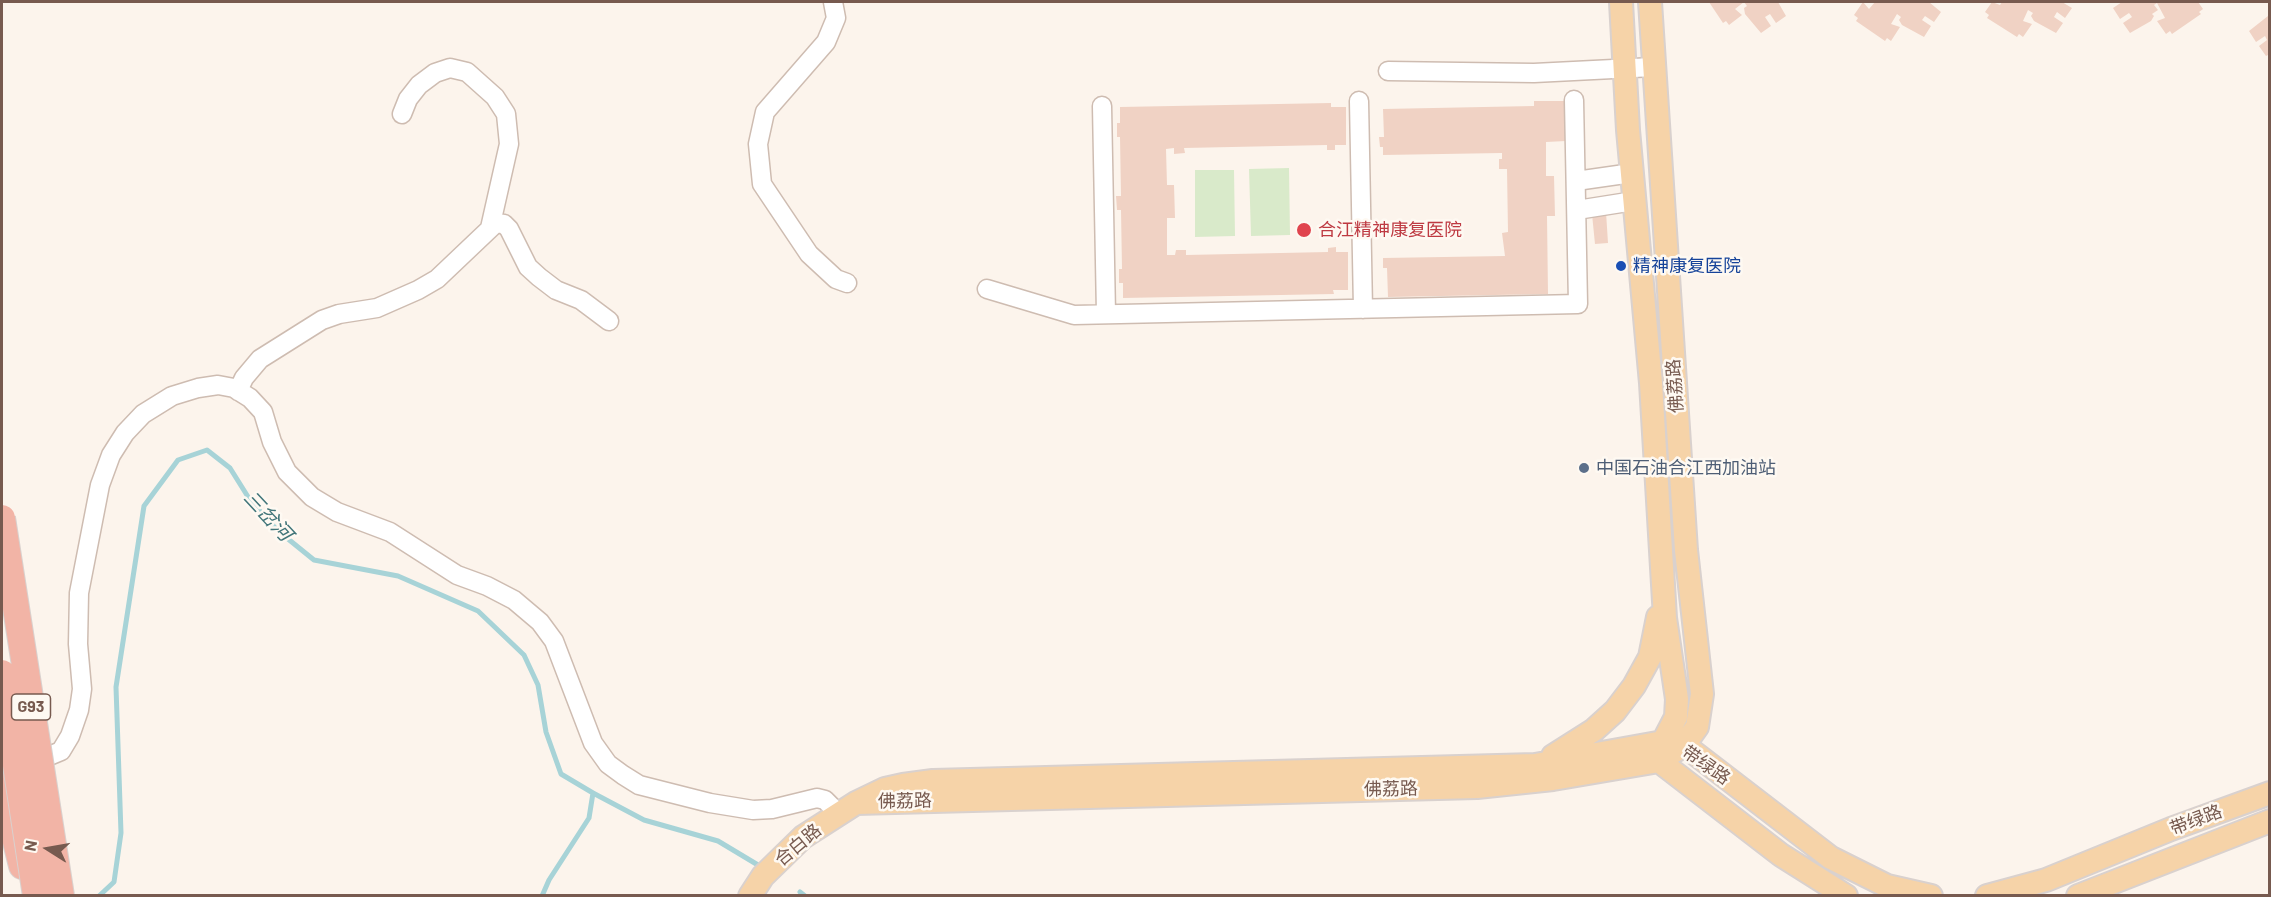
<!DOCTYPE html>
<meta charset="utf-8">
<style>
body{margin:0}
#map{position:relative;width:2271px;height:897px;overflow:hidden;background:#fcf4ec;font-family:Barlow,sans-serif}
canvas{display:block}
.frame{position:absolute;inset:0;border:3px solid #775a4f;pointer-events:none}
.north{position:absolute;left:18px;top:819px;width:60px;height:60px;-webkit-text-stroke:4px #fef9f2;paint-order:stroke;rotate:281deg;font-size:16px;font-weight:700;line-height:24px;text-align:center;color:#775a4f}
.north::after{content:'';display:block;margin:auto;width:21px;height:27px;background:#775a4f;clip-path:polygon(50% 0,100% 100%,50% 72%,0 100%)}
</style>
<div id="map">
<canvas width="2271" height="897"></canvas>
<div class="frame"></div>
<div class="north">N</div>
</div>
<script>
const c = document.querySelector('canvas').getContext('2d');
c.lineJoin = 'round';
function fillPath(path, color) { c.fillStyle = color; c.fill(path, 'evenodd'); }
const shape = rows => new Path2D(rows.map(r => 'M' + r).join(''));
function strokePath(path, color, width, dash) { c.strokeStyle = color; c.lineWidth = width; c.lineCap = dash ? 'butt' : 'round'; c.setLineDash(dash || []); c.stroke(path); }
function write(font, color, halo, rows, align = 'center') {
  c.font = font + ' Barlow,"Noto Sans SC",sans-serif'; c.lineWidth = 5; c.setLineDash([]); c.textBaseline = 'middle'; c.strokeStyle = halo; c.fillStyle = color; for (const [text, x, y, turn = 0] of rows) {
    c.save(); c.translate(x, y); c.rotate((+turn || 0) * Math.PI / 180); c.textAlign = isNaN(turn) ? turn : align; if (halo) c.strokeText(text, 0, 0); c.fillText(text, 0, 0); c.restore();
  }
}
fillPath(shape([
 [1289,168,1290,235,1251,236,1249,169],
 [1195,170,1234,170,1235,236,1195,237]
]), '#d9eaca');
strokePath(shape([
 [593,793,644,820,718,841,758,865],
 [800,892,805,896],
 [99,896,114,882,121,833,116,687,144,506,178,460,207,450,230,468,250,500,277,530,314,560,398,576,478,611,524,655,538,685,546,732,561,774,593,793,589,818,549,880,542,896]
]), '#a7d3d7', 5);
fillPath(shape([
 [1709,2,1744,2,1735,9,1742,15,1729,25,1726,21,1723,23],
 [1744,2,1778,2,1786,16,1776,23,1770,14,1765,17,1771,26,1761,33,1745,14,1744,8,1747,6],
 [1863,2,1869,9,1875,2,1929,2,1941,12,1934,22,1925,16,1922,20,1931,26,1924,37,1902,25,1899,20,1901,17,1897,14,1891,24,1900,27,1891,41,1887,38,1885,41,1856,21,1858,18,1854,15],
 [1992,2,2000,5,2002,2,2062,2,2072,8,2065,18,2057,12,2054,17,2063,23,2056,33,2034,21,2031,16,2033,13,2028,10,2023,21,2032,24,2023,37,2019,34,2017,37,1987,18,1989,15,1985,12],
 [2122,2,2198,2,2203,9,2199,12,2201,14,2172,34,2170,31,2166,34,2157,21,2165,18,2157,3,2154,5,2158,10,2152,14,2154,16,2151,21,2130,33,2123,23,2132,17,2129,13,2120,19,2113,8],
 [2268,16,2270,54,2266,56,2259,46,2267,40,2265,36,2256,42,2249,31],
 [1534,101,1565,101,1566,141,1546,142,1546,176,1554,176,1555,216,1547,216,1548,294,1388,297,1387,268,1383,268,1383,258,1505,256,1502,233,1508,232,1507,169,1499,169,1499,159,1502,159,1502,153,1383,155,1383,147,1380,147,1379,137,1384,137,1383,109,1534,106],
 [1331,103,1331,107,1346,107,1346,145,1335,145,1335,150,1327,150,1327,145,1184,148,1185,153,1174,154,1174,148,1166,149,1167,185,1174,185,1175,218,1167,218,1167,255,1175,255,1176,250,1186,250,1186,255,1328,252,1328,248,1336,247,1336,252,1348,252,1348,290,1333,290,1334,294,1123,298,1123,283,1119,283,1119,269,1122,269,1121,210,1117,210,1116,196,1121,196,1120,137,1117,137,1117,123,1120,123,1120,107],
 [1606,212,1608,243,1595,244,1592,214]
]), '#f0d2c4');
const minor = shape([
 [833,2,836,18,826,42,765,112,758,144,762,184,809,254,836,279,847,283],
 [1388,71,1534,73,1653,67],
 [1359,101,1363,309],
 [1102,106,1106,314],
 [402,114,408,99,419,85,435,73,450,68,467,72,495,97,506,114,509,144,490,228],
 [1576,181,1632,173],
 [1577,210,1634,201],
 [987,289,1074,315,1578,304,1574,100],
 [238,391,244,378,260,359,322,320,339,314,377,308,418,290,437,279,496,223,504,224,509,229,528,267,539,277,556,290,581,300,609,321],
 [29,749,49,756,61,751,70,736,79,710,82,689,78,644,79,593,100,485,111,455,125,433,143,414,172,396,198,388,218,385,234,388,250,398,263,412,272,442,287,472,312,497,337,512,390,532,457,575,487,586,514,600,540,622,554,641,593,743,608,764,623,775,639,785,710,803,753,810,772,809,817,798,825,800,838,813]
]);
const major = shape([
 [1621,2,1628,130,1651,383,1665,618,1677,699,1676,717,1663,742,1659,761,1781,855,1846,896],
 [1553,756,1594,730,1615,711,1634,686,1650,657,1658,617],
 [856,803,1477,787,1553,779,1659,761,1684,745,1697,727,1702,694,1686,550,1650,2],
 [750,896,763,876,803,837,856,803,885,789,903,785,933,781,1535,765,1663,742,1684,745,1831,858,1887,886,1931,896],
 [1987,896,2046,880,2171,829,2270,793],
 [2078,896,2270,821]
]);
const highway = shape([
 [2,785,22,866]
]);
strokePath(minor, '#cebcb1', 21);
strokePath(major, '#d9d1ce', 26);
strokePath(highway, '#d9d1ce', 28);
strokePath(minor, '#fff', 18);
strokePath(major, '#f6d3a8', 22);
strokePath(highway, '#f2b4a6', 26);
const highwayBridge = shape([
 [2,518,61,896],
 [2,673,36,896]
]);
strokePath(highwayBridge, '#d9d1ce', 28, []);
strokePath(highwayBridge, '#f2b4a6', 26);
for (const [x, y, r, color] of [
 [1304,230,8,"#e0444e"],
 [1621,266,6,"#1a4fb4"],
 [1584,468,6,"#5c6f8a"]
]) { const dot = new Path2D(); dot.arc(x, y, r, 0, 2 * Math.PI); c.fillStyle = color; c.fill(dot); strokePath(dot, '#fef9f2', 2); }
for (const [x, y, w] of [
 [31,707,39]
]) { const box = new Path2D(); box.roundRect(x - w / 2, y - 13, w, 26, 4.5); c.fillStyle = '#fef9f2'; c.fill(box); strokePath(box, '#775a4f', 1.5); }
write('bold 16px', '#775a4f', null, [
 ["G93",31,707]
]);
write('18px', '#be3a42', '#fef9f2', [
 ["合江精神康复医院",1318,230]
], 'left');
write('18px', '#164399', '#fef9f2', [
 ["精神康复医院",1633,266]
], 'left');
write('18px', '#775a4f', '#fef9f2', [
 ["佛荔路",1675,386,-94],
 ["带绿路",1706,765,35],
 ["佛荔路",1391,789,-1],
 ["佛荔路",905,801,-1],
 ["带绿路",2196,820,-21],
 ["合白路",798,845,-40]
]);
write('18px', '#4e5e75', '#fef9f2', [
 ["中国石油合江西加油站",1596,468]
], 'left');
write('italic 20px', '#42767a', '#fef9f2', [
 ["三岔河",268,516,47]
]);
</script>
